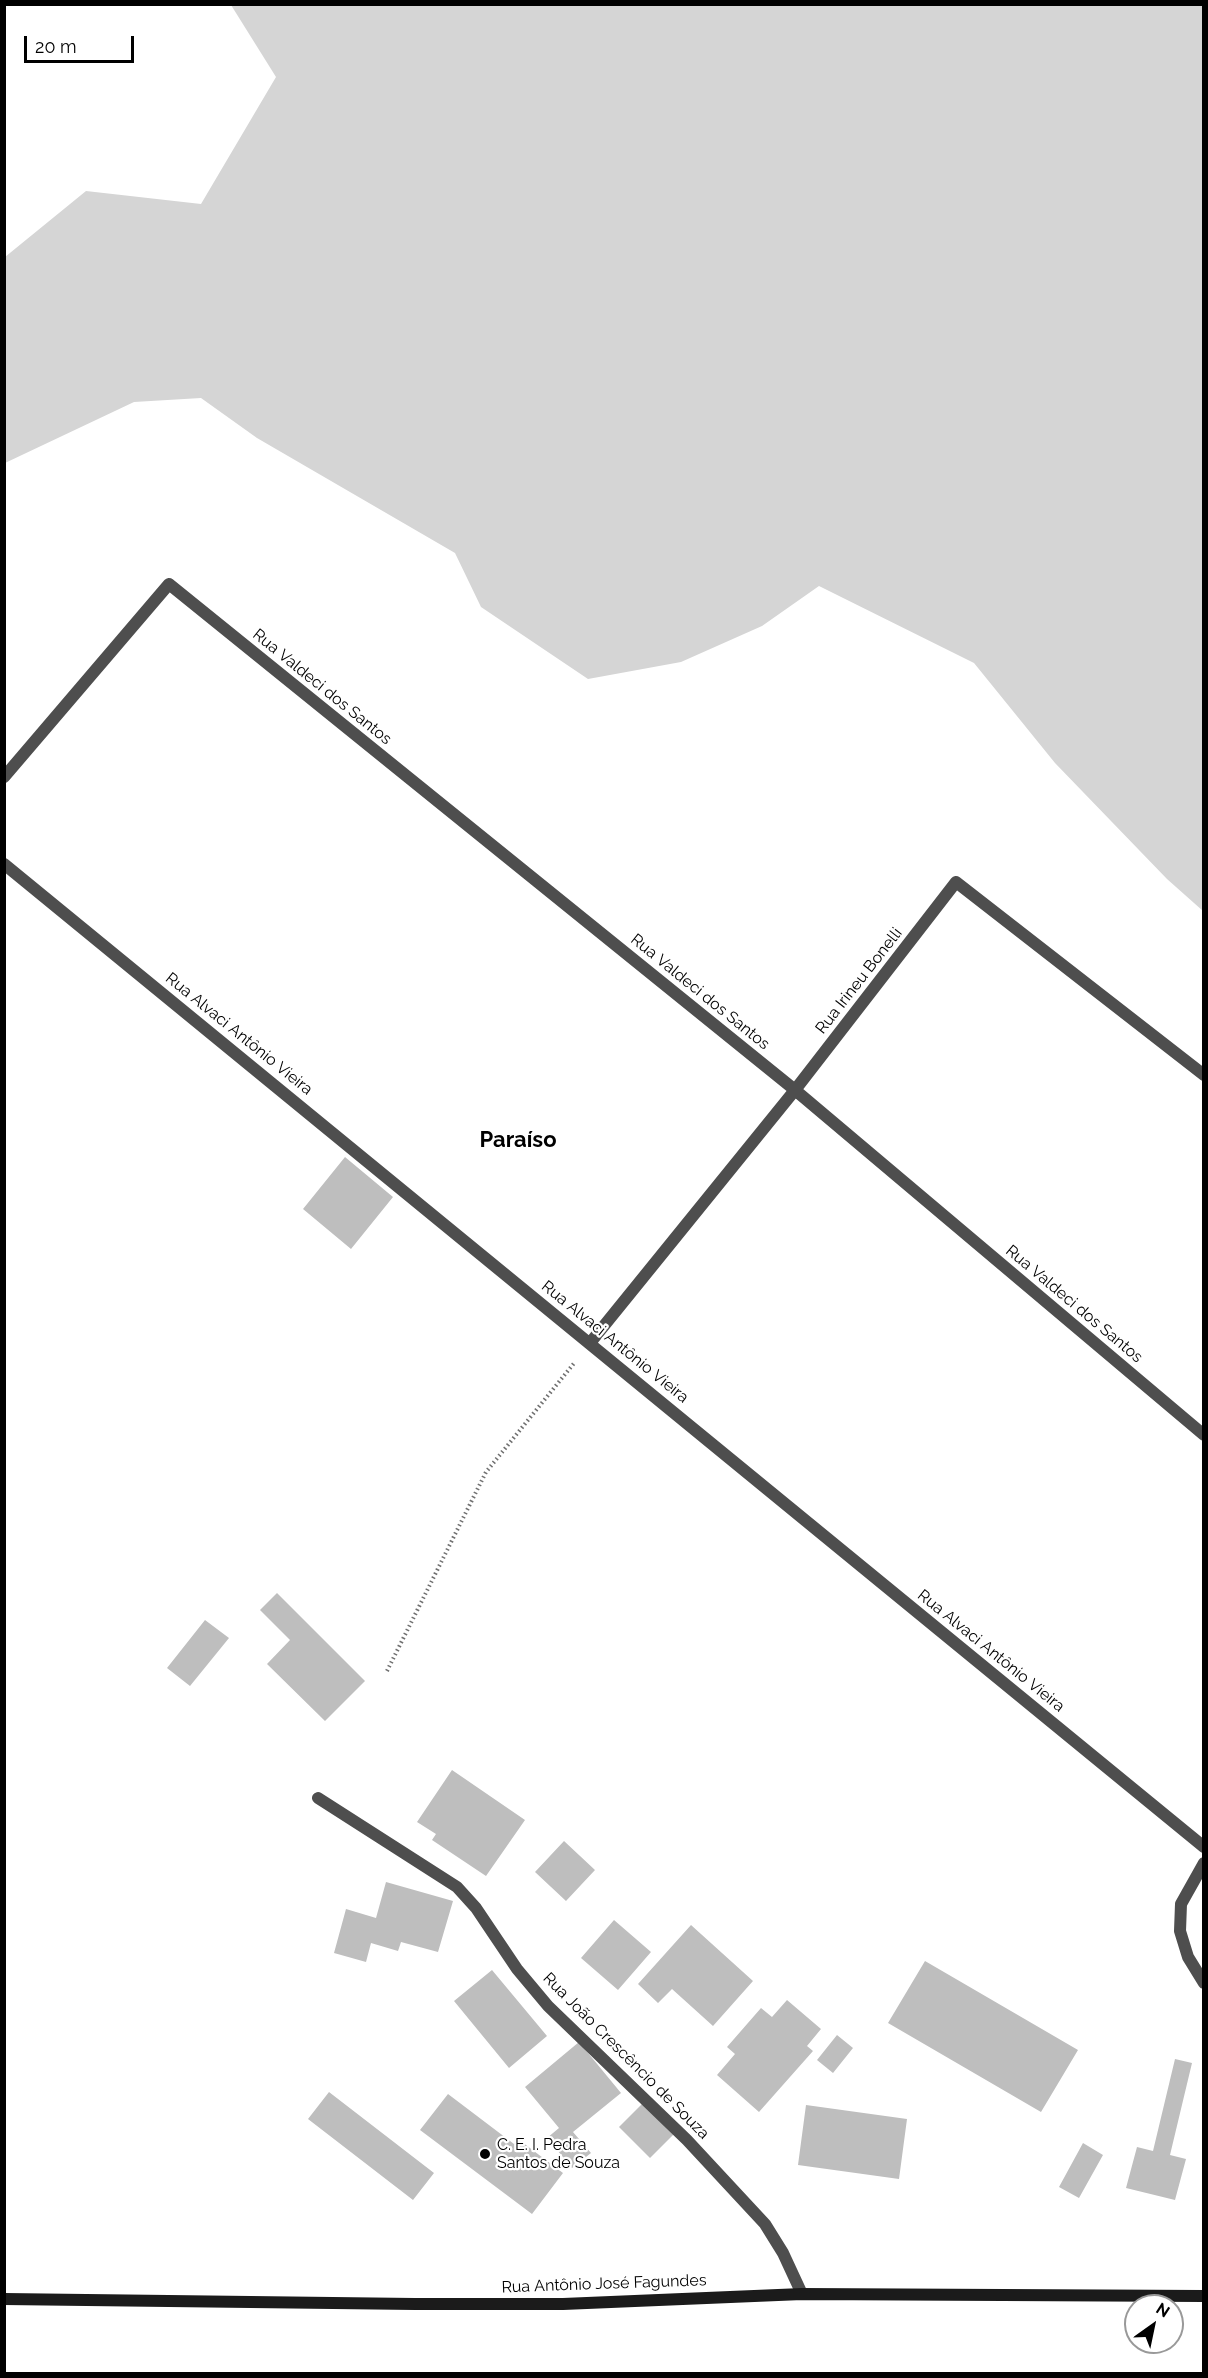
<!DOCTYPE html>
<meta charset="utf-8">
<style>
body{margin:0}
#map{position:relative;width:1208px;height:2378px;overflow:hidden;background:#fff;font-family:Raleway,sans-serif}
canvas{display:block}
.frame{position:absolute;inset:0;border:6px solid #000;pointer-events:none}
.north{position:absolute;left:1124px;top:2294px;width:60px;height:60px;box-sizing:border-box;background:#fff;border:2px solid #999;border-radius:50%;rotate:33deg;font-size:16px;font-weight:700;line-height:24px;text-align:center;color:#000}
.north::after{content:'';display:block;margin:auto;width:21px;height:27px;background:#000;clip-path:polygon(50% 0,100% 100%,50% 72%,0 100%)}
.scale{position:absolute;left:24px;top:36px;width:110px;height:27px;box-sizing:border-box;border:3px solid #000;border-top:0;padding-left:8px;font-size:18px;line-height:21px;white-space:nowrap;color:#000;-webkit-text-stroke:4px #fff;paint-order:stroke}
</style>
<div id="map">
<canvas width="1208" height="2378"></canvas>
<div class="frame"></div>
<div class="north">N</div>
<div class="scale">20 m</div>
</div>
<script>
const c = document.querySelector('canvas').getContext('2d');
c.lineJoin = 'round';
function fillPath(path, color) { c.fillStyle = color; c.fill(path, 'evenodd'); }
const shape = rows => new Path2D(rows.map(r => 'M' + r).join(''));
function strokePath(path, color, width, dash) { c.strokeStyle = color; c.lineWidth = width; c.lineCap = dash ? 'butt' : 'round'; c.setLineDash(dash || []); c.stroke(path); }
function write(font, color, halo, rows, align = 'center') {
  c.font = font + ' Raleway,sans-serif'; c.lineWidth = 4.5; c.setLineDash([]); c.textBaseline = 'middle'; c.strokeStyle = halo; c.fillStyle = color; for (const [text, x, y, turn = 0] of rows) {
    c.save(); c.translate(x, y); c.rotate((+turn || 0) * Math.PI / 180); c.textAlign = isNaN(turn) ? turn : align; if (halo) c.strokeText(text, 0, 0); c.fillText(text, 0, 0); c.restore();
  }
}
fillPath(shape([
 [231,5,1203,5,1203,911,1167,879,1055,763,974,663,819,586,762,626,681,662,588,679,481,607,455,553,257,438,201,398,134,402,5,463,5,257,86,191,201,204,276,77]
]), '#d5d5d5');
fillPath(shape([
 [345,1157,393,1197,351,1249,303,1209],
 [277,1593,365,1681,325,1721,267,1664,290,1640,260,1610],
 [205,1620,229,1638,190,1686,167,1668],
 [452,1770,525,1820,486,1876,432,1840,436,1834,417,1822],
 [564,1841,595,1870,566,1901,535,1872],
 [386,1882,453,1901,438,1952,401,1942,398,1951,371,1943,366,1962,334,1953,346,1909,376,1918],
 [614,1920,651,1952,618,1990,581,1958],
 [691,1925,753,1981,713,2026,672,1989,658,2003,638,1984],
 [925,1961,1078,2050,1041,2112,888,2023],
 [492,1970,547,2036,509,2068,454,2001],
 [787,2000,821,2029,807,2046,813,2051,759,2112,717,2075,735,2054,727,2047,761,2008,772,2017],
 [837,2035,853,2048,833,2073,817,2060],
 [579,2042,621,2093,573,2132,591,2153,572,2168,547,2138,559,2128,525,2087],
 [1175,2059,1192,2063,1170,2155,1186,2159,1175,2200,1126,2188,1137,2147,1153,2151],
 [329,2092,434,2173,413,2200,308,2119],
 [448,2094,514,2144,518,2139,563,2173,532,2214,420,2130],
 [644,2102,675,2133,650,2158,619,2127],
 [806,2105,907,2119,899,2179,798,2165],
 [1083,2143,1103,2155,1079,2198,1059,2187]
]), '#bebebe');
strokePath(shape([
 [387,1671,486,1472,575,1362]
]), '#707070', 4, [1.5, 3]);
strokePath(shape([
 [4,777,169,584,795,1090,1204,1435],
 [4,864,1204,1847],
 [590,1343,795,1090,956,882,1204,1075],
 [318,1798,457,1887,476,1908,517,1969,548,2006,687,2140,765,2224,783,2253,802,2294],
 [1204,1863,1181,1904,1180,1931,1188,1957,1204,1983]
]), '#4e4e4e', 12);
strokePath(shape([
 [4,2299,415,2304,563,2304,802,2294,1204,2296]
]), '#1b1b1b', 12);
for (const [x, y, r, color] of [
 [485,2154,6,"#000"]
]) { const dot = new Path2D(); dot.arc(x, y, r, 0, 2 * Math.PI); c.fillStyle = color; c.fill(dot); strokePath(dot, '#fff', 2); }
write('16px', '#000', '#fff', [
 ["Rua Valdeci dos Santos",322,687,39],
 ["Rua Irineu Bonelli",859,981,-52],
 ["Rua Valdeci dos Santos",700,992,39],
 ["Rua Alvaci Antônio Vieira",239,1034,39],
 ["Rua Valdeci dos Santos",1074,1304,40],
 ["Rua Alvaci Antônio Vieira",615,1342,39],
 ["Rua Alvaci Antônio Vieira",991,1651,39],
 ["Rua João Crescêncio de Souza",626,2056,45],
 ["Rua Antônio José Fagundes",604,2284,-2]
]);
write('16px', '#000', '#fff', [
 ["C. E. I. Pedra",497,2145],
 ["Santos de Souza",497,2163]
], 'left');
write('bold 22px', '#000', '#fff', [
 ["Paraíso",518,1140]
]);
</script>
